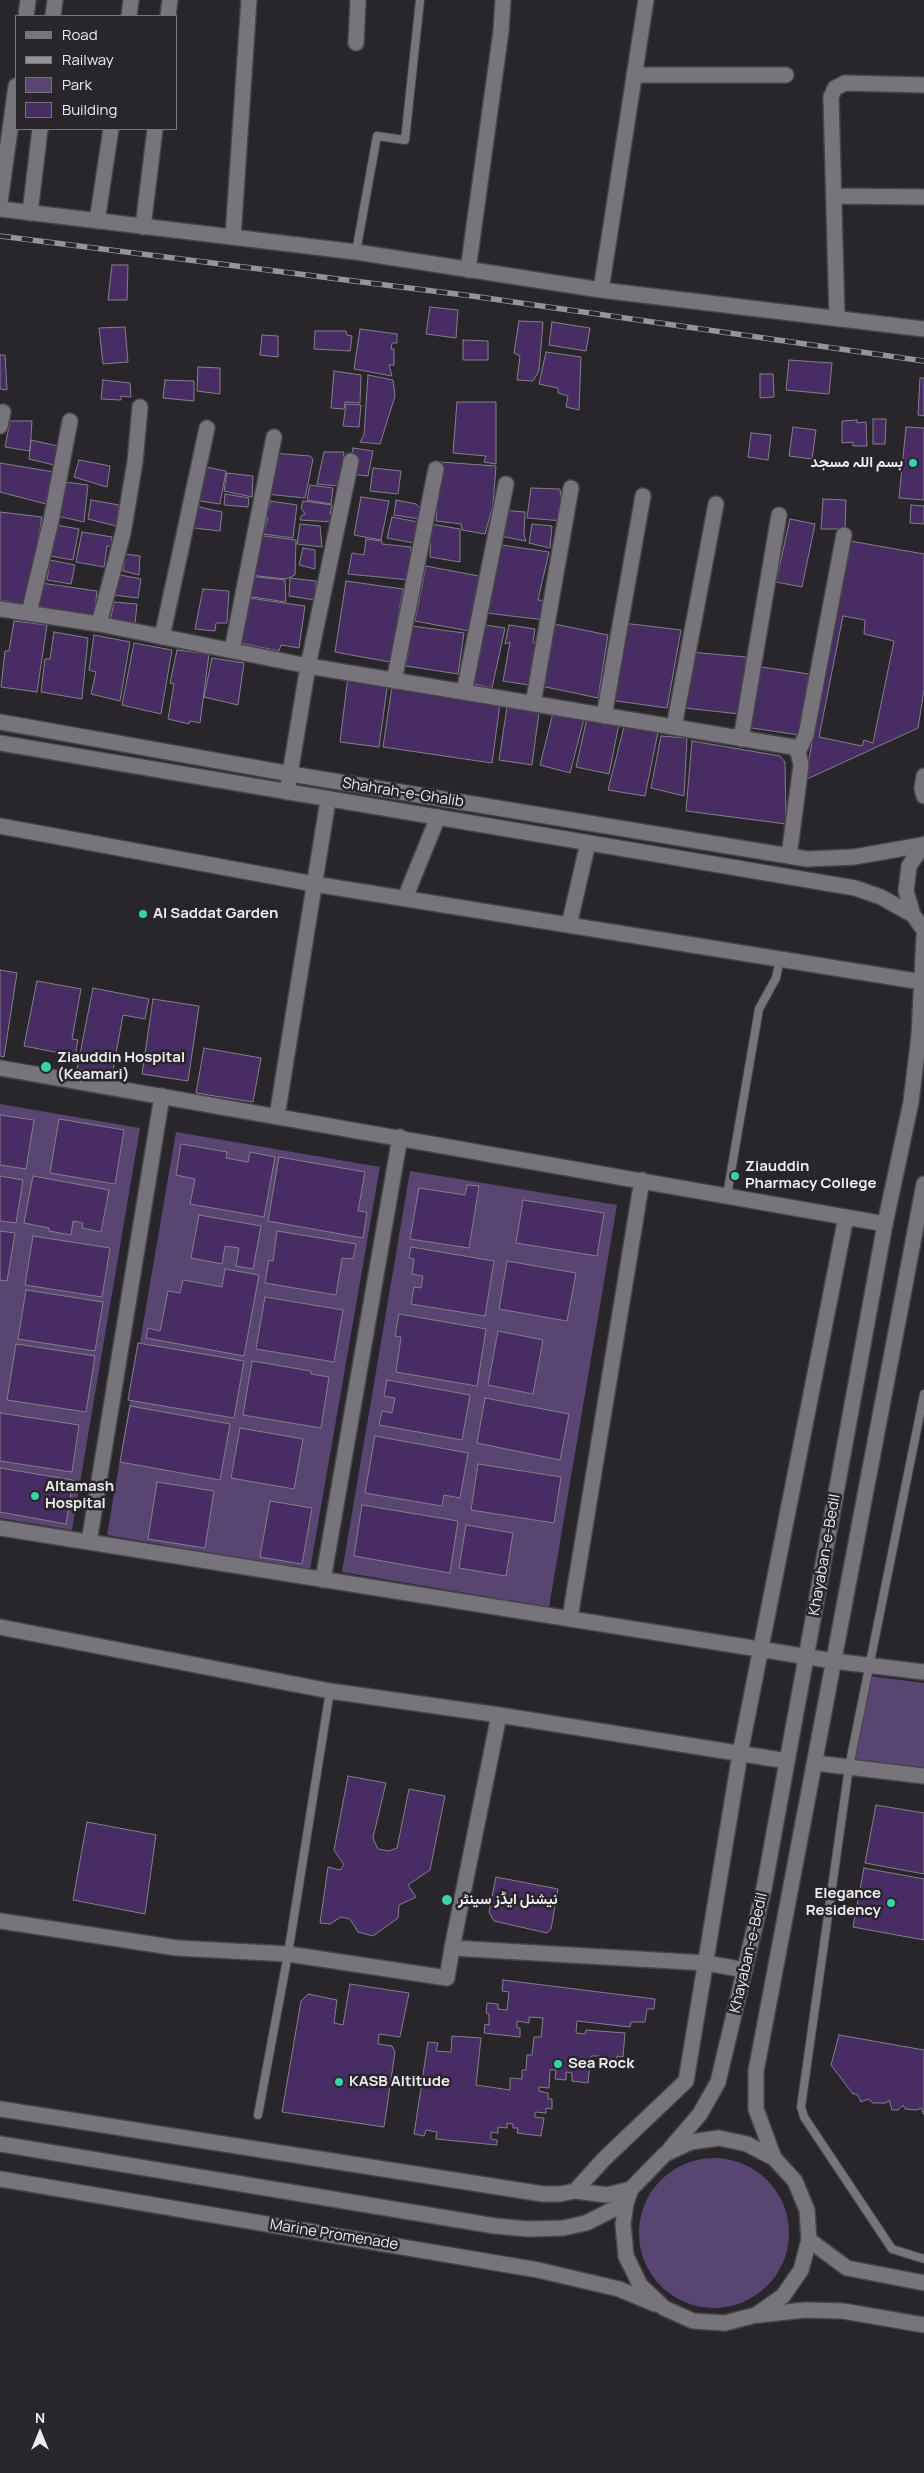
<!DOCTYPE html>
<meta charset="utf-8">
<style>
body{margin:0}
#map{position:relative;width:924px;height:2473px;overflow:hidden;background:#28262b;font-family:Manrope,sans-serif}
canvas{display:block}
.legend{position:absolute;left:15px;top:15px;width:162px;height:115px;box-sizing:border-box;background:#28262b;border:1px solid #767579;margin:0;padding:6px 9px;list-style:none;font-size:15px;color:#ecebee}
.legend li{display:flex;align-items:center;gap:10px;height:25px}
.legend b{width:25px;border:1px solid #767579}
.north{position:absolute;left:15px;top:2408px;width:50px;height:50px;-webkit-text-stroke:4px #28262b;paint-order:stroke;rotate:0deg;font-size:14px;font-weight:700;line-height:20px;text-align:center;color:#ecebee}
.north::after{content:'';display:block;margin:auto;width:18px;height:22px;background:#ecebee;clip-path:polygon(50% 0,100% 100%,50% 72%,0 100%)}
</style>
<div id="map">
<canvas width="924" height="2473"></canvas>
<ul class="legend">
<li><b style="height:6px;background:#77757b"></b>Road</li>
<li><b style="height:6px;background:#969498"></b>Railway</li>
<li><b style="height:14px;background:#594572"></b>Park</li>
<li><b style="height:14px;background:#482d65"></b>Building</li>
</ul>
<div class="north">N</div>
</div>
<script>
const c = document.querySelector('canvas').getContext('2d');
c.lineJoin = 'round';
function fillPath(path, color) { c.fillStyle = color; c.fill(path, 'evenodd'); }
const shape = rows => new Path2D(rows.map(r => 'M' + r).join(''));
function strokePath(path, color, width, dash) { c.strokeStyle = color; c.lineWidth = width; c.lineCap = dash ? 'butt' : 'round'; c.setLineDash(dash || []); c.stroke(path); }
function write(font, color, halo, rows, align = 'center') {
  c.font = font + ' Manrope,Vazirmatn,sans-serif'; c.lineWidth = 5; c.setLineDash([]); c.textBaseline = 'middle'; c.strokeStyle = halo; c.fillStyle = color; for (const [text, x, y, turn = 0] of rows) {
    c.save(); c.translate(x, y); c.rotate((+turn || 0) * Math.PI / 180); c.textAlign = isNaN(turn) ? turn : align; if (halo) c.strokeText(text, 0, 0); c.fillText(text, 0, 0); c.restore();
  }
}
fillPath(shape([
 [0,1104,140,1128,72,1530,0,1518],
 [176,1132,380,1167,310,1570,107,1535],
 [410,1171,617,1205,549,1607,342,1572],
 [869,1676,924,1683,924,1776,849,1767],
 '639 2233a75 75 0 1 1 150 0a75 75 0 1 1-150 0Z'
]), '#594572');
const building = shape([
 [112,265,128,265,127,300,108,300,112,265],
 [430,307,458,310,456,338,426,334,430,307],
 [519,321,543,322,539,371,533,381,517,380,520,356,514,353,519,321],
 [552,322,590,328,586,351,549,345,552,322],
 [125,327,128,362,103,364,99,328,125,327],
 [360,329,397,334,397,343,392,343,391,349,394,349,394,365,389,365,392,376,354,369,360,329],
 [315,331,346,331,347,335,352,336,350,351,314,349,315,331],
 [262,335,278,336,278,357,260,355,262,335],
 [463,340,488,341,488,360,463,360,463,340],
 [546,352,581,357,579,410,566,407,568,396,558,393,558,388,539,384,546,352],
 [0,355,5,355,7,390,0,389,0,355],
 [789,360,832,363,829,394,786,390,789,360],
 [198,367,220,368,220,394,197,391,198,367],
 [334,371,361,375,360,403,345,402,344,409,331,408,334,371],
 [760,374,773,374,774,397,760,398,760,374],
 [368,375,393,380,395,396,380,444,360,442,364,435,368,375],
 [920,378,924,378,924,416,918,415,920,378],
 [103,380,130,383,131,397,121,396,121,400,101,399,103,380],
 [165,380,194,381,194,401,163,398,165,380],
 [457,402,496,402,496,464,484,462,486,456,453,453,457,402],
 [346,404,361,405,359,427,343,426,346,404],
 [873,419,886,419,885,444,873,444,873,419],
 [857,420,857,423,866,422,867,446,853,446,853,442,842,443,842,421,857,420],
 [10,421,32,421,30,451,5,447,10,421],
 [793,427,816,430,812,459,789,456,793,427],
 [906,427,924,428,924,500,899,498,906,427],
 [751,433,771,435,768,460,748,457,751,433],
 [31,440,62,447,58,466,29,459,31,440],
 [353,448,373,451,368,476,350,474,353,448],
 [324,452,344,452,341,475,344,478,338,480,338,486,317,484,324,452],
 [272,453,310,456,313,459,305,498,266,494,272,453],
 [79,460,110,466,107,487,74,477,79,460],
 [440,462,496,466,493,505,485,534,462,530,461,524,436,521,440,462],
 [0,463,54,472,50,505,0,492,0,463],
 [201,466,226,471,220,504,194,500,201,466],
 [373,468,401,471,398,494,370,491,373,468],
 [227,473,253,476,252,497,224,491,227,473],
 [65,482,88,485,84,522,57,516,65,482],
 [310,485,333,488,331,504,307,500,310,485],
 [531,488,560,489,563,521,527,518,531,488],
 [225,494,249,498,248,507,224,505,225,494],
 [361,497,389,501,381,540,354,535,361,497],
 [823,499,846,500,845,529,821,529,823,499],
 [91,500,119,505,116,526,88,519,91,500],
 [396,500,416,504,422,510,420,519,394,515,396,500],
 [271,501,297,505,293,538,263,534,268,517,263,516,264,506,269,507,271,501],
 [303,501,332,505,330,514,333,515,333,522,300,520,301,516,305,514,301,508,303,501],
 [911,505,924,506,924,524,910,523,911,505],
 [195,506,222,512,220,531,194,528,195,506],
 [502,510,525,512,524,535,526,541,500,536,502,510],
 [0,512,42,517,27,605,0,600,0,512],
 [392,517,418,522,414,543,387,538,392,517],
 [790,519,815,524,802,587,776,582,790,519],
 [300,524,320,526,322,547,297,544,300,524],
 [431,524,460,529,460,562,430,557,431,524],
 [532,524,552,526,550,548,529,543,532,524],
 [56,525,79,529,73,560,50,556,56,525],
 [82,532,112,537,112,546,107,546,104,567,76,562,82,532],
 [256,535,296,540,295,575,286,579,249,575,256,535],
 [366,539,382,541,382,544,411,547,410,580,348,574,352,553,364,555,366,539],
 [850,541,924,554,924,690,918,728,805,780,850,541],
 [495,544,549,552,538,600,549,601,545,620,486,613,495,544],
 [303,548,315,550,315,569,299,565,303,548],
 [125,554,140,556,139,575,123,571,125,554],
 [50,560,75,565,71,584,47,580,50,560],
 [426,566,479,576,469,631,415,621,426,566],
 [115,574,141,579,138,598,113,595,115,574],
 [248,576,285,580,286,602,246,596,248,576],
 [290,578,316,581,315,600,289,596,290,578],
 [346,581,403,589,390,662,335,652,346,581],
 [41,583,97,591,94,619,43,609,36,605,41,583],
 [203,589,229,591,227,623,216,623,215,631,195,629,203,589],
 [249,598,305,606,299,648,281,645,279,651,240,643,249,598],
 [114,602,137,604,135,624,110,622,114,602],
 [843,616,865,620,864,634,894,641,873,743,864,740,862,746,819,737,843,616],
 [14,621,47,625,37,692,1,687,5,651,9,651,14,621],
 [623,623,681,630,667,708,610,700,623,623],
 [478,624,505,628,492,688,469,683,478,624],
 [554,624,608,635,598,698,541,686,554,624],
 [509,625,535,629,533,642,538,644,529,685,503,681,510,642,505,644,509,625],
 [412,626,464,633,458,674,406,666,412,626],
 [54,632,88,638,82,699,41,692,45,659,50,659,54,632],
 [94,635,130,642,120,701,91,694,96,672,89,670,94,635],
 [134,643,172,650,161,714,122,705,134,643],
 [177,650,209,654,200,723,190,721,189,724,168,719,174,684,170,683,177,650],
 [690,652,746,657,740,714,684,708,690,652],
 [212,658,244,663,238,705,204,697,212,658],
 [755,666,809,674,799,735,745,727,755,666],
 [348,676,388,681,379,747,340,742,348,676],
 [392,686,500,704,492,763,383,747,392,686],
 [507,707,539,712,532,765,499,760,507,707],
 [553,713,584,719,570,773,540,765,553,713],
 [587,718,619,724,609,774,576,767,587,718],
 [624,727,658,732,645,796,608,790,624,727],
 [661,736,687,738,684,796,651,788,661,736],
 [692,741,780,756,785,762,786,824,686,811,692,741],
 [0,970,17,973,4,1057,0,1056,0,970],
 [37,981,81,989,72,1039,78,1040,75,1056,24,1046,37,981],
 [93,988,149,999,145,1019,123,1015,112,1076,77,1069,93,988],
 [153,999,199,1006,188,1081,142,1074,153,999],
 [204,1048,261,1058,253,1102,196,1093,204,1048],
 [0,1115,34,1120,26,1169,0,1165,0,1115],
 [59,1119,124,1130,115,1184,50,1173,59,1119],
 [181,1144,227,1152,226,1158,248,1162,250,1152,275,1157,264,1217,190,1204,195,1179,176,1175,181,1144],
 [279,1157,365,1172,358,1211,367,1212,363,1238,268,1221,279,1157],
 [0,1176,23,1180,16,1223,0,1221,0,1176],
 [33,1176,109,1190,101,1232,82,1228,83,1223,73,1221,71,1235,49,1231,49,1228,24,1223,33,1176],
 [467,1185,479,1186,469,1248,410,1239,419,1188,465,1195,467,1185],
 [523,1200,604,1213,597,1256,516,1243,523,1200],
 [199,1215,261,1226,253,1269,236,1266,239,1248,225,1246,222,1264,191,1258,199,1215],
 [0,1231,15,1233,7,1281,0,1280,0,1231],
 [277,1231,356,1244,353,1259,342,1258,336,1295,265,1283,269,1260,273,1261,277,1231],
 [33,1236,110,1248,102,1297,25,1285,33,1236],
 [411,1247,494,1261,485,1316,411,1304,414,1287,421,1288,423,1276,412,1274,414,1259,409,1258,411,1247],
 [507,1261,576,1273,567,1321,499,1309,507,1261],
 [225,1269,259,1275,244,1356,146,1338,148,1328,160,1331,168,1291,180,1293,183,1280,222,1287,225,1269],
 [26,1290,103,1302,95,1351,18,1339,26,1290],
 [265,1297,343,1310,334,1362,256,1349,265,1297],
 [399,1314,486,1329,477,1386,396,1372,401,1337,395,1336,399,1314],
 [498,1331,543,1340,533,1394,488,1385,498,1331],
 [138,1343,244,1361,234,1418,128,1400,138,1343],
 [16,1344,95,1356,86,1412,7,1400,16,1344],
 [252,1361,311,1371,311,1374,329,1377,321,1428,243,1415,252,1361],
 [387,1380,470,1395,462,1440,379,1425,382,1411,392,1413,395,1398,384,1396,387,1380],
 [485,1398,569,1414,560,1460,477,1443,485,1398],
 [130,1406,230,1424,220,1480,120,1462,130,1406],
 [0,1413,79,1425,72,1472,0,1461,0,1413],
 [240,1428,303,1439,294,1489,231,1478,240,1428],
 [375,1436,468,1453,460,1498,444,1495,442,1506,365,1493,375,1436],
 [478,1464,561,1477,554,1523,471,1510,478,1464],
 [0,1468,73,1480,66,1524,0,1512,0,1468],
 [157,1482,214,1491,205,1548,148,1539,157,1482],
 [270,1501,312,1508,302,1564,260,1557,270,1501],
 [362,1505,458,1521,450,1573,354,1556,362,1505],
 [466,1525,513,1533,506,1576,459,1568,466,1525],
 [348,1776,386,1783,373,1838,378,1849,389,1851,397,1848,409,1789,445,1796,430,1870,408,1885,416,1897,399,1905,398,1918,373,1936,358,1932,350,1919,341,1917,330,1924,320,1923,328,1867,340,1870,344,1865,334,1850,348,1776],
 [876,1805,924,1813,924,1874,865,1863,876,1805],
 [87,1822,156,1835,145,1914,73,1900,87,1822],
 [864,1868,924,1879,924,1940,853,1927,864,1868],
 [496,1877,558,1889,551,1929,547,1933,494,1921,489,1912,496,1877],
 [503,1980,655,1999,654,2009,647,2009,645,2022,631,2022,630,2027,577,2021,576,2033,585,2034,586,2030,625,2033,623,2057,617,2056,616,2065,600,2062,600,2056,591,2056,588,2083,572,2081,572,2073,566,2072,566,2080,555,2079,556,2070,550,2070,549,2088,539,2087,539,2091,548,2093,548,2099,552,2099,552,2109,546,2108,546,2113,535,2112,535,2117,544,2118,541,2136,517,2133,518,2128,513,2128,513,2124,507,2123,507,2128,498,2127,498,2133,491,2132,491,2139,497,2140,497,2145,436,2139,437,2132,426,2130,424,2136,414,2134,428,2042,438,2043,436,2051,451,2052,452,2036,481,2038,476,2085,510,2090,510,2078,522,2079,522,2070,526,2070,527,2055,532,2055,534,2037,541,2037,543,2018,529,2017,529,2023,517,2021,517,2028,520,2028,520,2037,484,2033,485,2024,489,2025,489,2014,486,2013,487,2003,498,2004,498,2009,507,2010,509,1992,502,1991,503,1980],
 [350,1984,409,1993,400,2037,379,2034,378,2044,392,2046,395,2052,384,2127,282,2112,301,2001,308,1994,337,2000,334,2023,343,2025,350,1984],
 [839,2035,924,2050,924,2115,921,2108,917,2110,905,2109,903,2105,898,2110,892,2110,889,2100,886,2103,873,2103,868,2099,861,2102,857,2094,853,2094,831,2065,839,2035]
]);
fillPath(building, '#482d65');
strokePath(building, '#828086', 1);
const service = shape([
 [356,252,377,136,405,140,420,0],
 [727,1195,759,1009,776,978,780,959],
 [924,1394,849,1767,801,2107,804,2117,892,2249,924,2259],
 [258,2115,288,1954,330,1691]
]);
const minor = shape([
 [26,16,28,0],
 [53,16,55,0],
 [129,16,131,0],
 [168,16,170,0],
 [356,43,358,0],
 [634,75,786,75],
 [835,196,924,197],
 [0,202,16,86],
 [0,209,356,252,601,290,924,329],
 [30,213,40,129],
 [97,221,111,129],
 [143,227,155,129],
 [233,237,249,0],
 [468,270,501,31,503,0],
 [601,290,646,0],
 [837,318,831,97,835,88,845,83,924,85],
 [0,426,3,412],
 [0,609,99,624,308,666,793,747,798,752,801,765,789,856],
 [29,613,51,521,70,421],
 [99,624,123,533,135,462,140,407],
 [162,637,207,428],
 [232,650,274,437],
 [394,681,436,469],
 [464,692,506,484],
 [533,704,571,488],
 [604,716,643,496],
 [674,727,716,504],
 [741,739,779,515],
 [798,752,806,735,844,535],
 [924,776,922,789,924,796],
 [287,792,308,666,351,461],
 [0,826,314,884,922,982],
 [405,898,438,817],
 [569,925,588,843],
 [0,1068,885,1224],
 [277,1116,328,800],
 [0,1528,834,1661,924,1672],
 [89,1542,162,1096],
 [323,1580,400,1137],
 [570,1618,642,1180],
 [0,1627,330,1691,499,1715,787,1761],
 [815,1763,924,1776],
 [0,1921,177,1948,288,1954,447,1978,452,1948,706,1963,745,1970],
 [452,1948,499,1715],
 [0,2109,543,2194,560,2194,575,2191,604,2159,686,2081,740,1754,846,1217],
 [575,2191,607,2195,631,2189]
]);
const secondary = shape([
 [0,722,291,774,807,859,854,857,922,845],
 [0,743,855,888,881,897,913,915],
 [924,844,909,866,906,891,913,915,924,930],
 [0,2144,495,2226,529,2229,563,2228,586,2223,626,2203],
 [670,2149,700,2114,718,2082,764,1888,885,1224,911,1102,919,1036,924,937],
 [774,2158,747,2144,719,2138,691,2142,665,2154,631,2189,626,2203,623,2224,626,2256,640,2285,664,2308,693,2321,725,2323,756,2315,783,2296,801,2270,809,2240,807,2210,795,2181,774,2158,756,2109,756,2071,924,1184],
 [0,2179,538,2270,619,2289,655,2304],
 [809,2240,847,2268,924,2283],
 [759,2315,805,2310,843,2311,924,2325]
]);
strokePath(service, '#464448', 10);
strokePath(minor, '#464448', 18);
strokePath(secondary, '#464448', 18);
strokePath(service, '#77757b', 8);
strokePath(minor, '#77757b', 15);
strokePath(secondary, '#77757b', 15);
const rail = shape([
 [0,236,472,296,924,361]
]);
strokePath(rail, '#969498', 5.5);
strokePath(rail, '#28262b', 4, [11]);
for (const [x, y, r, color] of [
 [913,463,5,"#37d4a6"],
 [143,914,5,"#37d4a6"],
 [46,1067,6,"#37d4a6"],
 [735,1176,5,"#37d4a6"],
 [35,1496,5,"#37d4a6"],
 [447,1900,6,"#37d4a6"],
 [891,1903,5,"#37d4a6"],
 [558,2064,5,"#37d4a6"],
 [339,2082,5,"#37d4a6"]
]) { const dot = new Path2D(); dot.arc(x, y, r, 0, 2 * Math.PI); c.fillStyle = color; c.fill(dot); strokePath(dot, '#28262b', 2); }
write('bold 15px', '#ecebee', '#28262b', [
 ["بسم اللہ مسجد",903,463,"right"],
 ["Al Saddat Garden",153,914],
 ["Ziauddin Hospital",57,1058],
 ["(Keamari)",57,1075],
 ["Ziauddin",745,1167],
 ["Pharmacy College",745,1184],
 ["Altamash",45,1487],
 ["Hospital",45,1504],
 ["Elegance",881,1894,"right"],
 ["Residency",881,1911,"right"],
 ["نیشنل ایڈز سینٹر",458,1900],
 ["Sea Rock",568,2064],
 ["KASB Altitude",349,2082]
], 'left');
write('15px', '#ecebee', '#28262b', [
 ["Shahrah-e-Ghalib",403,793,9],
 ["Khayaban-e-Bedil",825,1555,-80],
 ["Khayaban-e-Bedil",749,1953,-77],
 ["Marine Promenade",334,2235,9]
]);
</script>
